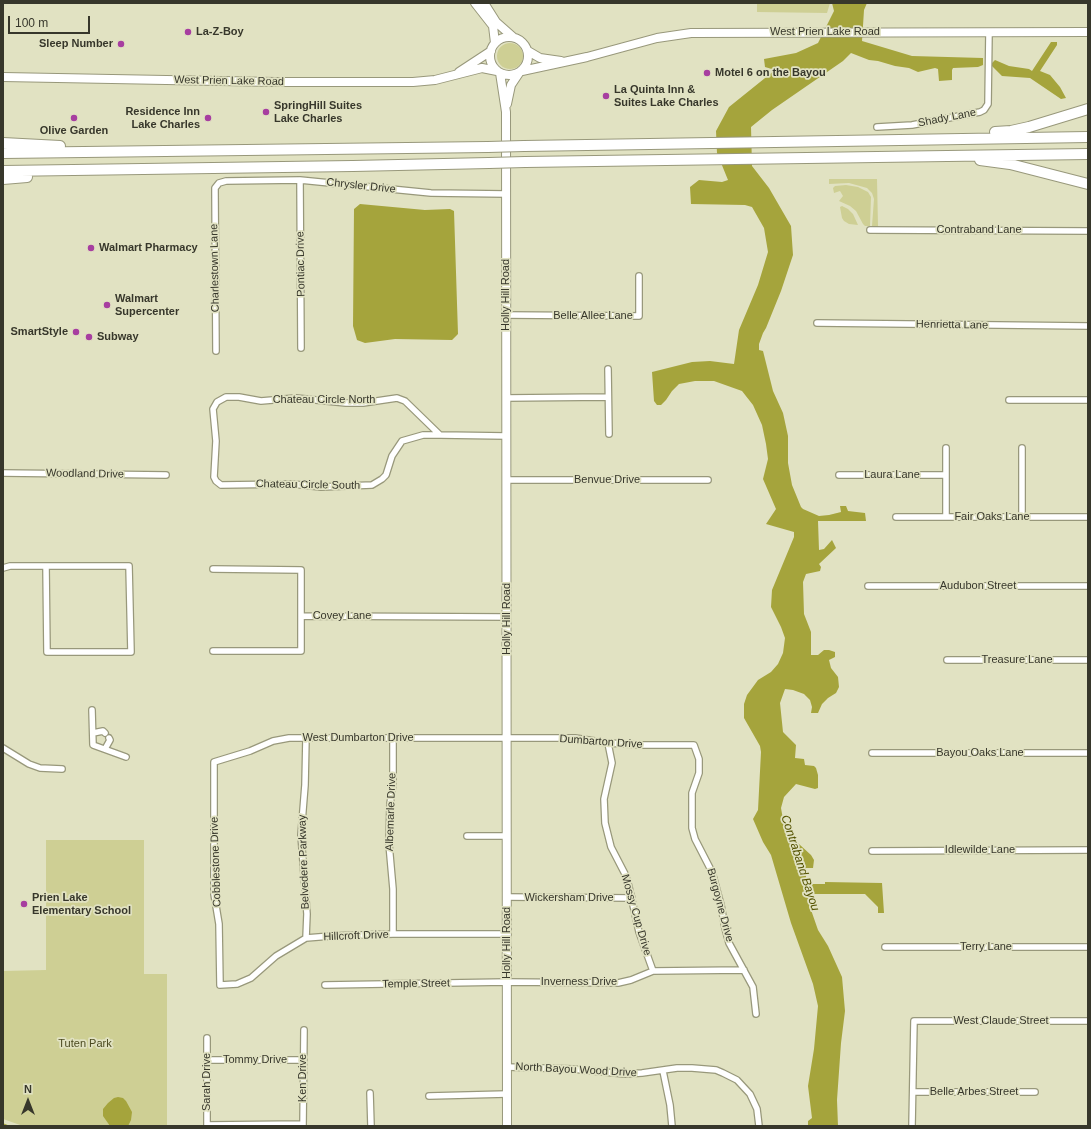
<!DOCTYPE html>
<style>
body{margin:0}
#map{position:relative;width:1091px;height:1129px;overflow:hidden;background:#e1e2c2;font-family:Arial,sans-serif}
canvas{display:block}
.frame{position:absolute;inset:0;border:4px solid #37372b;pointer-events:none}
.north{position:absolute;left:8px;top:1081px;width:40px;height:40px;-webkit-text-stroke:3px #e1e2c2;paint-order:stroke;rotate:0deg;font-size:11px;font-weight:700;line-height:16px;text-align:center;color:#37372b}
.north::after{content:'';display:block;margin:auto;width:14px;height:18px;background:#37372b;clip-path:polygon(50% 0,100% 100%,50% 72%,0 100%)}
.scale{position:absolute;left:8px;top:16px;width:82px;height:18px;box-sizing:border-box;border:2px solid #37372b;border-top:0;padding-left:5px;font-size:12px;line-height:14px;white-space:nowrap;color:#37372b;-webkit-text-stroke:3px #e1e2c2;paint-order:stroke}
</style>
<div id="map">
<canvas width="1091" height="1129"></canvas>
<div class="frame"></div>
<div class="north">N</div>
<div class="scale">100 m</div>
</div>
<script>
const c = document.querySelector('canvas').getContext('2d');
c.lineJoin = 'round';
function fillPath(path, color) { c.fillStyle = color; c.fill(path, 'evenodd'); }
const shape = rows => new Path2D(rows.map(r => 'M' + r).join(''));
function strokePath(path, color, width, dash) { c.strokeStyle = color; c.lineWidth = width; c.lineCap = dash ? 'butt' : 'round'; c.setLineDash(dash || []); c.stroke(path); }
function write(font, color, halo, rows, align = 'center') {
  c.font = font + ' Arial,sans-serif'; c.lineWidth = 3.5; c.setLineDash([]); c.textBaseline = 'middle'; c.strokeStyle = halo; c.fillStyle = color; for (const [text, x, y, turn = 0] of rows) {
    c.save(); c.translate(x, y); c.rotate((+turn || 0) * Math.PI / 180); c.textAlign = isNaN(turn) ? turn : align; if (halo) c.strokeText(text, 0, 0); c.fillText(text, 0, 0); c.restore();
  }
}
fillPath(shape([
 [757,3,830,3,827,13,757,12],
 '497 56a13 13 0 1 1 26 0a13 13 0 1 1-26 0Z',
 [829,179,877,179,878,226,872,226,874,199,872,193,867,188,849,183,829,184],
 [846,185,858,187,868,192,871,197,870,226,865,226,863,224,856,211,850,206,839,201,843,196,840,191,834,193,833,188,835,186],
 [842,206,848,209,853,214,858,225,849,224,844,221,842,218,840,207],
 [46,840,144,840,144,974,167,974,167,1126,23,1126,3,1119,3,971,46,970]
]), '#cecf94');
fillPath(shape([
 [832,3,867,3,864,10,862,41,912,56,983,58,983,65,978,67,953,68,952,70,952,80,939,81,938,69,935,68,918,72,909,68,895,66,878,61,869,60,851,53,843,61,772,110,751,127,752,166,769,188,791,226,793,255,781,291,766,328,763,333,759,344,759,350,763,351,773,391,783,413,788,436,788,463,792,485,801,507,803,509,819,516,829,515,841,512,840,506,846,506,848,511,865,513,866,521,818,521,819,550,824,549,832,540,836,548,819,564,821,567,820,571,806,574,803,582,804,614,811,632,811,655,818,655,824,650,829,650,835,652,835,657,829,660,831,668,838,677,839,687,836,693,828,698,822,704,818,713,811,713,812,707,810,700,804,694,793,690,785,689,780,703,783,732,796,745,795,758,804,759,805,765,814,766,816,768,818,775,818,788,815,789,796,784,784,797,781,808,784,825,788,834,811,855,814,860,813,868,806,868,806,880,810,884,825,884,825,882,882,883,884,913,878,913,878,907,865,894,813,894,810,897,810,907,818,930,828,946,842,977,845,1011,841,1043,837,1100,838,1126,808,1126,808,1121,812,1118,808,1086,814,1049,818,1006,813,984,791,923,771,855,763,842,753,819,758,810,761,752,760,746,744,718,744,704,747,695,758,680,771,672,778,664,783,653,785,638,781,627,771,607,772,590,794,537,794,532,766,524,776,509,763,479,768,459,766,444,762,425,753,405,742,391,714,381,695,381,679,384,672,391,666,400,661,405,657,405,654,401,652,372,692,362,710,361,734,364,739,330,758,285,768,252,764,228,752,207,745,205,691,204,690,187,699,180,722,182,728,180,717,153,716,131,729,107,775,70,765,67,764,59,796,53,818,43,834,11],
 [1051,42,1057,42,1057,45,1040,71,1050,75,1060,87,1066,98,1061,99,1030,78,1002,76,992,66,992,63,995,60,1009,66,1029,69,1032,71],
 [360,204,425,210,450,209,454,211,458,334,452,340,395,339,365,343,357,340,353,326,354,209],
 [118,1097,123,1098,126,1101,132,1112,131,1120,128,1126,110,1126,103,1116,103,1109,108,1103,114,1098]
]), '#a5a43c');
strokePath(shape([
 [3,1124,8,1126]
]), '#a5a43c', 1.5);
const street = shape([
 [877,127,912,125,980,112,984,110,988,104,989,32],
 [300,180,301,348],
 [870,230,1088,231],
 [506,315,639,316,639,276],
 [817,323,1088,326],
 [216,351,215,193,215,188,219,183,226,181,300,180,431,193,506,194],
 [608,369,609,434],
 [506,398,608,397],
 [1009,400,1088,400],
 [440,435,423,435,402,441,392,456,386,475,382,479,372,485,321,487,292,484,221,485,216,481,214,477,216,441,213,409,217,402,226,397,239,397,261,401,296,398,346,403,363,403,397,398,405,401,440,435,506,436],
 [946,448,946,517],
 [3,473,166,475],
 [839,475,946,475],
 [506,480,708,480],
 [896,517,1088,517],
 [1022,517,1022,448],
 [3,568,10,566,129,566,131,652,47,652,46,566],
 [868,586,1088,586],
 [301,616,507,617],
 [213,651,301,651,301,570,213,569],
 [947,660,1088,660],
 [92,710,93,745,126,757],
 [93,733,103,731,105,733],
 [306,738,305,785,301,835,307,914,306,938],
 [393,738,393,784,390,804,389,844,393,889,393,934],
 [608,743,612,763,604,799,605,823,611,847,625,874,629,887,639,932,653,971],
 [3,748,29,764,40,768,62,769],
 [105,749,110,740,109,738],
 [872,753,1088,753],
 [467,836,507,836],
 [872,851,1088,850],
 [507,897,632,898],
 [507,934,393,934,331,936,306,938,276,956,251,978,237,984,220,985,219,924,214,894,214,762,250,751,273,741,289,738,575,738,608,743,642,745,694,745,699,759,699,773,692,793,692,828,695,839,712,872,721,905,725,928,729,943,753,987,756,1014],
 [885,947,1088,947],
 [325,985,507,982,618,983,631,980,653,971,744,970],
 [207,1038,207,1126],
 [207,1060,303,1060],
 [507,1067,572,1069,625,1074,642,1073,677,1068,692,1068,716,1070,723,1073,737,1080,750,1094,757,1109,759,1126],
 [663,1071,670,1105,672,1126],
 [913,1092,1035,1092],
 [370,1093,371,1126],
 [429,1096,507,1094],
 [207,1125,303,1124],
 [303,1126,304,1030],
 [912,1126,914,1021,1088,1021]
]);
const secondary = shape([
 [475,3,493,26,495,43],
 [484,3,496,22,513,37],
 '490 56a19 19 0 1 1 38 0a19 19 0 1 1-38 0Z',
 [528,51,540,58,561,61],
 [522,71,587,57,657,38,691,33,1088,32],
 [459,72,491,51],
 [500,73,506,112,507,1126],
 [3,77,275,82,413,82,435,80,482,68,497,71],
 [507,104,511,85,519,73]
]);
const highway = shape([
 [995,132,1011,131,1029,127,1088,109],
 [3,143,60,146],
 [524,146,1088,137],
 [3,153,488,147],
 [980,160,1010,164,1088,184],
 [525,162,1088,154],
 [3,171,353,166,489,163],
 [3,179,27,177]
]);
strokePath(street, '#98987b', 8);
strokePath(secondary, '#98987b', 10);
strokePath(highway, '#98987b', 12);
strokePath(street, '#fff', 5.5);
strokePath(secondary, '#fff', 8);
strokePath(highway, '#fff', 10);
const highwayBridge = shape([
 [488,147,524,146],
 [489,163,525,162]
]);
strokePath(highwayBridge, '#98987b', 12, []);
strokePath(highwayBridge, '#fff', 10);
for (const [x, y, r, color] of [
 [188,32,4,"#a73ea0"],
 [121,44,4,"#a73ea0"],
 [707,73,4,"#a73ea0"],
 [606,96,4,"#a73ea0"],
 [266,112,4,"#a73ea0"],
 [74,118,4,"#a73ea0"],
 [208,118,4,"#a73ea0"],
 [91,248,4,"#a73ea0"],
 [107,305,4,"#a73ea0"],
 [76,332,4,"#a73ea0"],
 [89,337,4,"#a73ea0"],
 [24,904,4,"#a73ea0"]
]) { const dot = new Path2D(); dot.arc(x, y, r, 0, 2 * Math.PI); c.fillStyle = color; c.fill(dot); strokePath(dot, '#e1e2c2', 1.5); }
write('bold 11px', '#37372b', '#e1e2c2', [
 ["La-Z-Boy",196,32],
 ["Sleep Number",113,44,"right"],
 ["Motel 6 on the Bayou",715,73],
 ["La Quinta Inn &",614,90],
 ["Suites Lake Charles",614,103],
 ["SpringHill Suites",274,106],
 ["Lake Charles",274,119],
 ["Residence Inn",200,112,"right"],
 ["Lake Charles",200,125,"right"],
 ["Olive Garden",74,131,"center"],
 ["Walmart Pharmacy",99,248],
 ["Walmart",115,299],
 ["Supercenter",115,312],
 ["SmartStyle",68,332,"right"],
 ["Subway",97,337],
 ["Prien Lake",32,898],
 ["Elementary School",32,911]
], 'left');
write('11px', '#37372b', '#e1e2c2', [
 ["West Prien Lake Road",825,32],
 ["West Prien Lake Road",229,81,1],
 ["Shady Lane",947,118,-11],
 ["Chrysler Drive",361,186,6],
 ["Contraband Lane",979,230],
 ["Pontiac Drive",301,264,-91],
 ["Charlestown Lane",215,268,-91],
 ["Holly Hill Road",506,295,-90],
 ["Belle Allee Lane",593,316],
 ["Henrietta Lane",952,325,1],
 ["Chateau Circle North",324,400],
 ["Woodland Drive",85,474,1],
 ["Laura Lane",892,475],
 ["Benvue Drive",607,480],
 ["Chateau Circle South",308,485,1],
 ["Fair Oaks Lane",992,517],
 ["Audubon Street",978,586],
 ["Covey Lane",342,616],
 ["Holly Hill Road",507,619,-90],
 ["Treasure Lane",1017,660],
 ["West Dumbarton Drive",358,738],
 ["Dumbarton Drive",601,742,4],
 ["Bayou Oaks Lane",980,753],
 ["Albemarle Drive",391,812,-88],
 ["Idlewilde Lane",980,850],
 ["Cobblestone Drive",216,862,-92],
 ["Belvedere Parkway",304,862,-92],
 ["Wickersham Drive",569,898],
 ["Burgoyne Drive",720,905,75],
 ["Mossy Cup Drive",636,915,74],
 ["Hillcroft Drive",356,936,-2],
 ["Holly Hill Road",507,943,-90],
 ["Terry Lane",986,947],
 ["Inverness Drive",579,982],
 ["Temple Street",416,984,-1],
 ["West Claude Street",1001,1021],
 ["Tommy Drive",255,1060],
 ["North Bayou Wood Drive",576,1070,3],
 ["Ken Drive",303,1078,-90],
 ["Sarah Drive",207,1082,-90],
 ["Belle Arbes Street",974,1092]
]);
write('11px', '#4b4a20', '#e1e2c2', [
 ["Tuten Park",85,1044]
]);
write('italic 12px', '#545300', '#e1e2c2', [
 ["Contraband Bayou",800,863,72]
]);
</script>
